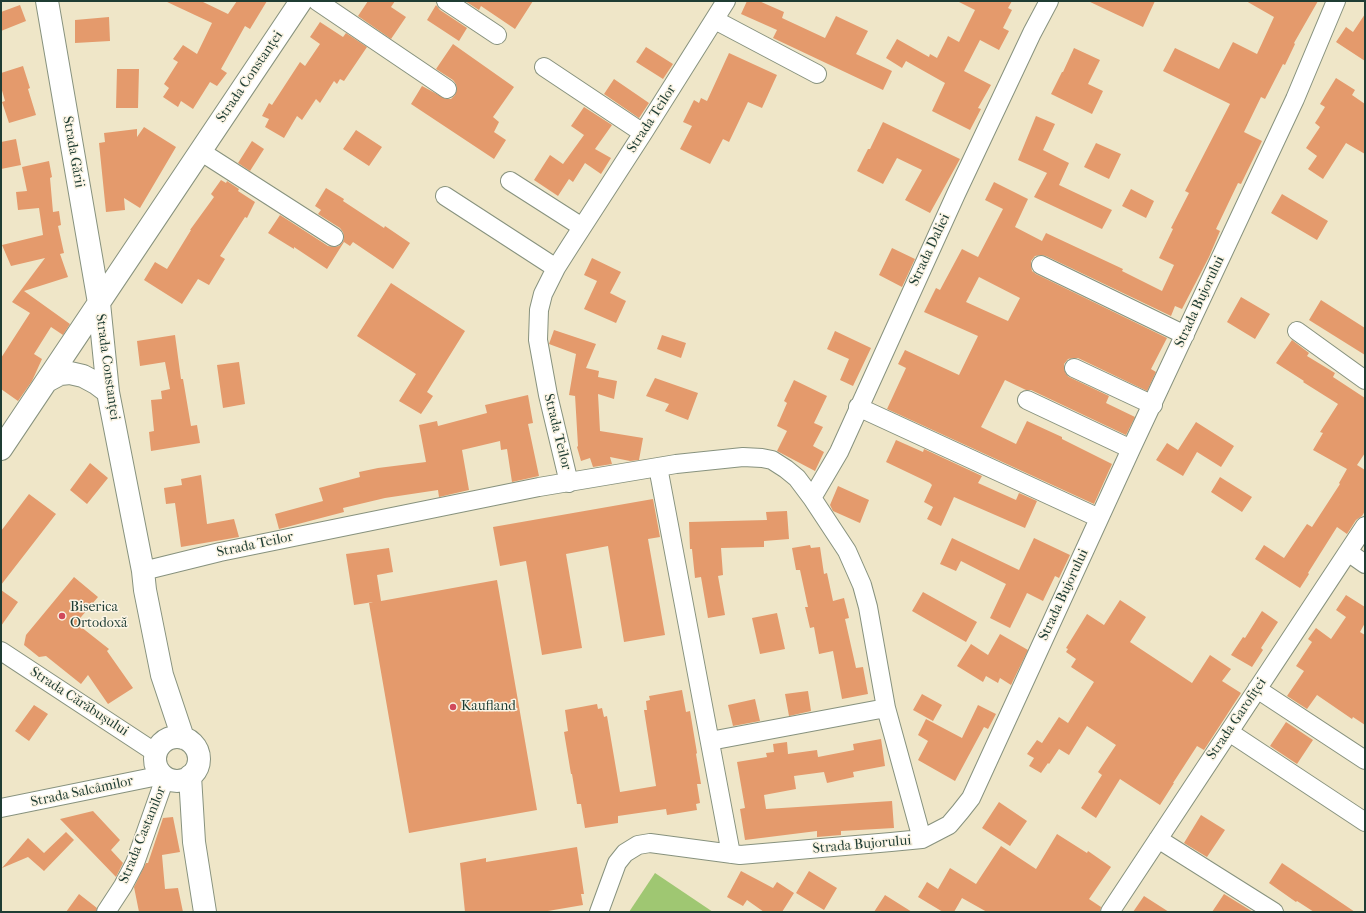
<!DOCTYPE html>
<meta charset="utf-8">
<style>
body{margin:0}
#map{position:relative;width:1366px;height:913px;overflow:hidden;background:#efe6c8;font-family:"IM FELL French Canon",serif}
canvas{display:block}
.frame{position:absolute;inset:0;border:2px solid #1f3d34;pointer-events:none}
</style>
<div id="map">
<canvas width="1366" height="913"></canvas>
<div class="frame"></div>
</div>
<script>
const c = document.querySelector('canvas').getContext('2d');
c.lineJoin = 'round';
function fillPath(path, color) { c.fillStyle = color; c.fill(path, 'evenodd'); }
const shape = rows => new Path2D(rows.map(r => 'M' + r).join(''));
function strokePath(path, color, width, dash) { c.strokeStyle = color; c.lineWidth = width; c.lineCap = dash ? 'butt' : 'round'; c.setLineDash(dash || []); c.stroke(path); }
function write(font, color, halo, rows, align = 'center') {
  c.font = font + ' "IM FELL French Canon",serif'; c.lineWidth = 3; c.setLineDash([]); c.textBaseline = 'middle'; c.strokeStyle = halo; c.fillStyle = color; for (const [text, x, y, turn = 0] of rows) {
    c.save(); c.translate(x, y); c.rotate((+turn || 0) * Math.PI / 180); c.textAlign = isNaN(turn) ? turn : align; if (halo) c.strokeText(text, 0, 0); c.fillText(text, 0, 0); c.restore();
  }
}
fillPath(shape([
 [655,873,713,912,629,912]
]), '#9fc772');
fillPath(shape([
 [165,1,201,1,228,14,237,1,267,1,250,29,245,26,221,69,227,73,217,86,210,82,193,109,181,101,178,107,163,97,169,88,164,84,178,62,173,59,183,45,197,54,212,23],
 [368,1,395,1,391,7,406,17,391,39,358,16],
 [465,1,533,1,515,29,481,6,479,10],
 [747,1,759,1,784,12,782,18,825,38,836,16,868,31,856,54,892,71,883,90,773,38,777,30,741,14],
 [957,1,1012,1,1008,8,1012,10,1003,28,1009,31,999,50,980,40,964,71,991,85,978,108,981,109,970,130,932,111,945,83,906,61,902,68,886,58,897,39,929,57,930,54,937,58,948,36,959,42,975,10],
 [1088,1,1155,1,1143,27],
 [1246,1,1318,1,1294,43,1295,44,1285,65,1283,64,1265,99,1261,97,1244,132,1262,141,1241,184,1238,183,1216,229,1220,231,1209,257,1182,309,1175,306,1171,316,1046,256,1041,255,1035,256,1031,261,1031,265,1032,271,1036,274,1167,338,1151,369,1156,372,1147,391,1078,358,1073,358,1068,359,1064,364,1064,369,1066,374,1069,377,1109,396,1106,403,1135,417,1126,435,1031,390,1026,390,1005,380,981,427,1016,444,1027,421,1062,437,1062,439,1112,464,1094,504,887,409,906,368,898,364,905,350,959,375,978,336,924,312,936,288,940,290,962,249,978,257,1003,209,985,200,994,182,1028,199,1015,227,1042,241,1046,233,1123,269,1122,271,1162,291,1174,265,1159,258,1173,229,1171,228,1189,193,1185,191,1230,104,1163,71,1175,48,1219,69,1233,42,1257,54,1274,17],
 [979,277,1020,298,1008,321,966,302],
 [20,5,26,21,1,31,1,12],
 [436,5,440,10,467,28,459,41,427,20],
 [1365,14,1365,61,1336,42,1346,27,1353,32],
 [109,17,110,41,75,43,75,20],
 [320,22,343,37,346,33,367,47,344,81,340,79,337,84,334,81,320,103,316,99,302,120,297,116,284,138,265,127,269,119,262,116,269,103,272,105,300,62,305,66,320,44,310,37],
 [453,44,514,87,493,117,499,122,494,132,506,140,494,159,411,104,422,86,446,99,451,99,455,95,457,89,456,84,453,80,436,69],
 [646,47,673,64,663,79,636,62],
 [1074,48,1100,60,1088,84,1103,91,1092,114,1051,94,1062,72,1063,72],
 [729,53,777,75,762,108,748,102,729,142,723,139,710,164,680,149,692,126,683,122,694,100,699,103,701,98,707,101],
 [23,66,30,88,28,89,36,115,9,123,2,102,5,101,1,87,1,73],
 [117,69,139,69,138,108,116,108],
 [1336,78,1355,90,1352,95,1365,104,1365,154,1346,143,1323,179,1308,169,1317,156,1306,148,1320,127,1315,123,1325,107,1320,104],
 [614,79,649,103,639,118,604,94],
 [584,107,612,125,595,149,611,158,601,174,585,163,573,182,569,179,558,196,534,180,550,155,563,164,584,135,571,126],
 [1036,116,1055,124,1043,150,1069,163,1059,185,1112,210,1102,229,1034,197,1047,173,1018,160],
 [883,122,960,159,930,213,905,200,922,170,897,158,883,184,857,171,868,149,870,149],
 [144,127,176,147,140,208,124,198,125,210,106,212,99,143,105,142,104,133,137,129,137,137],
 [356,130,382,147,369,166,343,149],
 [16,139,21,165,1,169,1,142],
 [252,141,264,149,250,171,238,163],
 [1096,143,1121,154,1109,179,1084,167],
 [49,161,52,177,50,178,53,212,59,211,61,225,58,226,64,253,60,254,68,277,24,291,70,324,63,335,51,327,34,354,42,359,32,381,18,401,1,389,1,358,30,313,12,302,45,258,11,266,2,245,43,235,39,208,18,210,16,192,27,191,22,167],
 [221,180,226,183,227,181,239,189,238,191,255,202,247,218,245,217,220,256,225,259,209,285,198,279,182,304,144,280,155,262,167,269,191,230,190,230,214,197,211,194],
 [326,188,344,199,343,201,384,228,385,226,410,243,393,269,353,242,350,246,344,242,327,269,294,247,294,249,268,233,280,215,328,246,334,247,339,246,343,242,344,238,343,232,340,228,318,214,321,210,315,206],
 [1131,189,1154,201,1146,218,1122,206],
 [1282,194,1328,221,1317,240,1271,213],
 [892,248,915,259,902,287,879,275],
 [592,258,621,272,610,293,626,301,616,323,584,309,597,281,584,275],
 [391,283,465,331,427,392,433,396,421,414,399,401,416,374,357,336],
 [1241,297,1270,314,1255,339,1227,322],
 [1321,300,1365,328,1365,355,1309,320],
 [554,330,596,344,586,368,599,371,598,377,617,381,614,399,598,394,600,431,643,438,639,460,630,461,610,457,612,464,593,467,590,458,581,461,577,447,578,446,575,395,575,396,569,395,576,354,549,344],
 [835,331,871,348,853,386,840,380,849,359,827,349],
 [175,335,181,379,183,379,191,426,197,425,200,443,151,451,149,432,154,431,151,400,162,399,161,391,170,389,165,362,140,366,137,341],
 [662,335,686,343,681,358,657,349],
 [1292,340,1309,353,1307,356,1335,373,1333,377,1365,398,1365,453,1357,465,1365,470,1365,511,1362,516,1356,520,1347,534,1337,527,1308,573,1309,574,1300,588,1255,559,1264,545,1284,558,1307,524,1312,527,1340,484,1339,483,1347,469,1313,450,1323,433,1320,432,1338,404,1303,382,1304,381,1276,363],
 [239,362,245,404,223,408,217,365],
 [655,378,698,393,688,420,665,411,669,404,646,396],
 [794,380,827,396,814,423,823,427,813,446,824,452,815,471,777,451,787,431,777,426,787,403,784,401],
 [528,395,533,423,528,424,539,476,512,482,507,449,501,450,500,441,462,450,469,490,439,497,438,490,385,498,343,508,344,512,279,529,275,514,323,501,319,488,360,477,359,472,378,468,426,462,419,425,437,421,438,426,487,413,485,405],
 [1196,422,1234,446,1221,467,1197,452,1183,476,1156,460,1167,443,1178,450],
 [896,440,923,452,924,449,982,476,978,483,1016,500,1019,493,1037,501,1025,528,954,497,941,526,927,519,933,507,924,502,932,485,930,483,886,462],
 [90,463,108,478,87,504,70,490],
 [201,475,207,524,234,519,239,537,181,547,175,503,166,504,164,488,182,485,181,479],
 [1220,477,1252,497,1242,512,1211,492],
 [838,486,869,500,860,523,833,511,830,505],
 [29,494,56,514,1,585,1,531],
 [653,499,660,537,648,539,665,635,624,642,608,546,566,554,582,648,542,655,526,561,500,566,493,527],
 [787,511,789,539,764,541,764,547,721,548,723,575,718,576,725,615,708,618,701,577,695,578,692,549,690,549,689,522,767,520,766,512],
 [952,538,1019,570,1034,538,1070,555,1059,578,1055,576,1043,601,1027,593,1010,628,990,618,1006,584,961,561,956,571,940,564],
 [810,545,811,548,820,547,824,574,827,573,833,601,844,598,849,618,845,619,856,668,863,667,868,694,842,699,833,651,819,654,814,627,810,628,805,607,808,607,800,570,796,570,792,548],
 [389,548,393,572,377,575,381,601,497,580,537,810,409,833,369,603,373,602,354,605,346,554],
 [74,577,98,597,76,623,109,649,107,651,133,688,108,704,88,675,81,684,46,656,39,657,24,645,26,635],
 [1,590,18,602,1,626],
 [923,592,977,622,966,642,912,611],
 [1346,595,1365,607,1365,623,1360,632,1365,635,1365,725,1353,717,1352,719,1317,695,1307,709,1287,696,1304,671,1296,666,1312,642,1308,639,1316,628,1331,639,1346,617,1336,610],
 [1120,600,1146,617,1130,642,1192,683,1210,655,1231,669,1222,681,1241,693,1204,750,1197,746,1173,783,1174,783,1160,805,1120,779,1096,818,1081,808,1102,775,1098,772,1116,745,1087,726,1069,755,1059,749,1049,764,1048,763,1041,773,1029,766,1034,758,1027,754,1037,740,1042,743,1059,717,1068,723,1094,682,1071,667,1076,659,1066,652,1068,649,1066,648,1087,614,1104,625],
 [1262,611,1278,622,1261,648,1263,650,1252,667,1231,655,1243,637,1245,638],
 [777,613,785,649,760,654,752,618],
 [1000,634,1028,650,1011,685,1000,678,998,683,986,676,983,682,957,666,971,644,988,655],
 [682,690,686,712,690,711,697,753,696,754,701,784,697,784,700,803,696,804,697,810,667,815,666,809,618,816,618,823,585,828,581,804,577,804,572,774,571,774,564,732,568,731,565,710,597,704,598,709,602,708,604,717,607,716,620,792,656,786,644,710,647,710,646,701,650,700,649,696],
 [808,691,811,711,789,716,785,694],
 [922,694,942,705,933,721,913,710],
 [755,699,760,721,733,726,728,705],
 [34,705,48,714,29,741,15,731],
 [978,705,996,714,988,729,984,727,955,781,918,760,928,741,918,735,926,719,962,738],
 [1286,722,1313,740,1297,764,1270,746],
 [881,739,885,766,853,772,854,777,827,783,824,772,794,776,796,789,764,795,766,809,892,801,894,828,841,831,841,835,817,837,817,831,745,840,740,809,745,808,737,762,767,757,766,753,774,752,773,744,787,742,788,754,817,750,818,757,854,750,853,744],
 [999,802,1027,821,1010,846,982,828],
 [93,811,120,840,111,850,123,863,116,877,60,819],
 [1201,815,1225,830,1207,857,1184,843],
 [173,817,180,852,162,855,165,889,178,888,183,912,139,912,134,887,146,863,148,863,163,818],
 [66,832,74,840,44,871,28,857,2,868,28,838,44,853],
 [1057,834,1087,853,1088,851,1111,867,1089,899,1101,907,1100,912,987,912,962,898,954,912,943,912,918,897,927,882,938,889,950,868,976,884,1001,846,1036,869],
 [577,847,584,894,581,894,583,905,542,912,465,912,460,863,486,858,486,862],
 [1282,863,1318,887,1355,912,1314,912,1297,901,1296,902,1269,883],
 [741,871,773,888,777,882,794,893,782,912,764,912,747,900,743,906,727,897],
 [809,871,837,888,824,910,796,893],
 [79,894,97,908,96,912,66,912],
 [1224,894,1253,912,1212,912],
 [885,895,912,912,874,912],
 [1144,896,1169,912,1133,912]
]), '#e49a6c');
const minor = shape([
 [317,1,447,89],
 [446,1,497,35],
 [715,20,817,74],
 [544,67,643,133],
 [200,151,334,237],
 [510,181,582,227],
 [445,196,556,268],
 [1041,265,1185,335],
 [1297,331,1365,380],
 [1074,368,1153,405],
 [1027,400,1131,449],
 [858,407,1099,518],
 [658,467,731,854],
 [569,483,548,395,538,340,539,310,543,294,556,268,570,246,643,133,726,1],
 [812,498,839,452,956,194,1032,33,1049,1],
 [1348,552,1365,564],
 [143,571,220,552,539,487,676,464,743,457,762,458,772,460,786,469,797,478,812,498,847,551,862,585,868,607,886,708,922,839],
 [1,651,156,753],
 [1257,689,1365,760],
 [1229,732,1365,822],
 [710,741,886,708],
 [1,808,163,775],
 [1158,839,1274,912],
 [106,912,123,886,135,863,165,778],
 [599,912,617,863,625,853,638,845,650,843,740,855,891,842,922,839,949,825,960,812,971,798,1131,449,1295,99,1336,1],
 [1110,912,1365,526]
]);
const tertiary = shape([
 [47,1,99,303,108,392,143,571,145,590,162,675,183,738],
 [47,381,60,374,70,373,83,376,96,383,108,392],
 [1,449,301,1],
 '155 759a22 22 0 1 1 44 0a22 22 0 1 1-44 0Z',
 [190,776,194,842,205,912]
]);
strokePath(minor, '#87927e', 20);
strokePath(tertiary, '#87927e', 24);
strokePath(minor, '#fff', 18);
strokePath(tertiary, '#fff', 22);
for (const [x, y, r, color] of [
 [62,616,4,"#d1495b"],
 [453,707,4,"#d1495b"]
]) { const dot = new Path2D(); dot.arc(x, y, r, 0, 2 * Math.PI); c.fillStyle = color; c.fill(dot); strokePath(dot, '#fcf5e5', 1.5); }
write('14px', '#1f3d34', '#fcf5e5', [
 ["Strada Constanței",250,77,-56],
 ["Strada Teilor",652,119,-57],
 ["Strada Gării",73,152,80],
 ["Strada Daliei",930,250,-65],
 ["Strada Bujorului",1200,302,-65],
 ["Strada Constanței",107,367,82],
 ["Strada Teilor",557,432,76],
 ["Strada Teilor",255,545,-12],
 ["Strada Bujorului",1064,595,-65],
 ["Strada Cărăbușului",79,702,33],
 ["Strada Garofiței",1237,719,-56],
 ["Strada Salcâmilor",82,792,-12],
 ["Strada Castanilor",143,835,-68],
 ["Strada Bujorului",862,845,-5]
]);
write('14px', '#1f3d34', '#fcf5e5', [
 ["Biserica",70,608],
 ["Ortodoxă",70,624],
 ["Kaufland",461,707]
], 'left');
</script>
